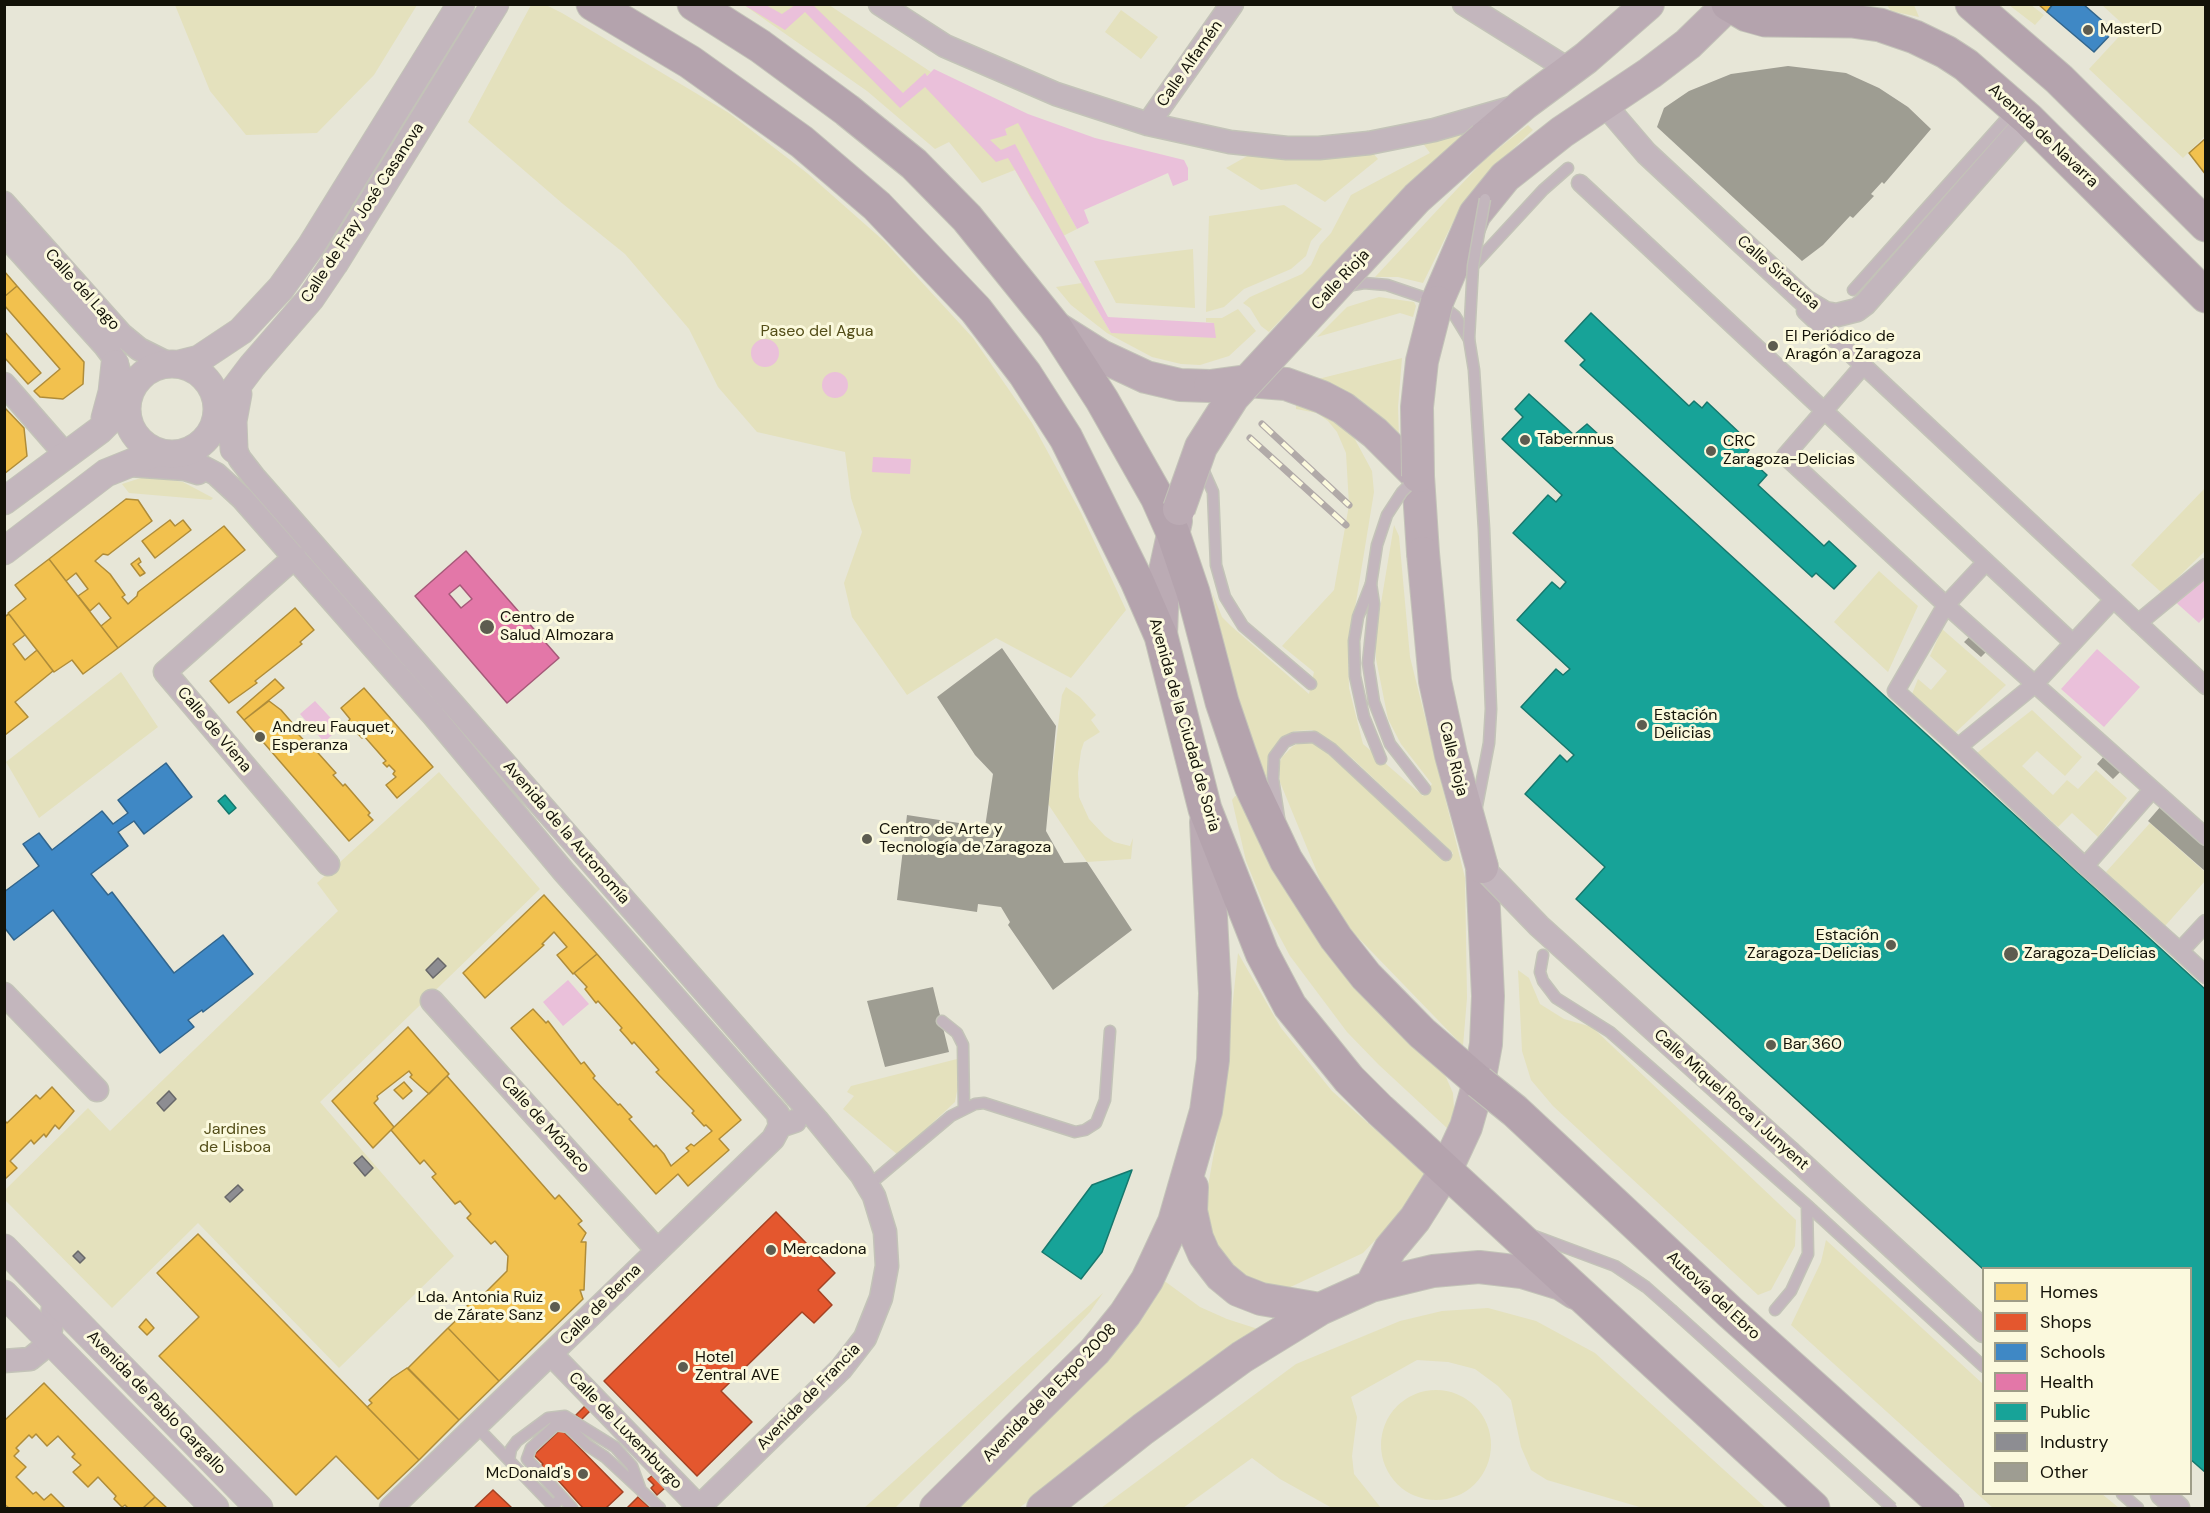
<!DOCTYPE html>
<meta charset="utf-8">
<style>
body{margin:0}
#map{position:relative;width:2210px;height:1513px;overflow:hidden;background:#e7e6d7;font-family:"DM Sans",sans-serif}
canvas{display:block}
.frame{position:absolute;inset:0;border:6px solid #131208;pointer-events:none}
.legend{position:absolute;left:1982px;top:1267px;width:210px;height:228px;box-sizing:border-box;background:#fbf9dd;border:2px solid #9e9d88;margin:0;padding:8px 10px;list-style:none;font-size:18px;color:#131208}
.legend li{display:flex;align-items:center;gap:12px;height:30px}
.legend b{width:30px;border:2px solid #9e9d88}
</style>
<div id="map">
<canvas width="2210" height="1513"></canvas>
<div class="frame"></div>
<ul class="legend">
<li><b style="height:16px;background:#f2c14e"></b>Homes</li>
<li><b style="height:16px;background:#e4572e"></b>Shops</li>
<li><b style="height:16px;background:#3f88c5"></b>Schools</li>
<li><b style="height:16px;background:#e377a8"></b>Health</li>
<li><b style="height:16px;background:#17a398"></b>Public</li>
<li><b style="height:16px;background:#8d8d92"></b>Industry</li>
<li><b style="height:16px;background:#9e9d92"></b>Other</li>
</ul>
</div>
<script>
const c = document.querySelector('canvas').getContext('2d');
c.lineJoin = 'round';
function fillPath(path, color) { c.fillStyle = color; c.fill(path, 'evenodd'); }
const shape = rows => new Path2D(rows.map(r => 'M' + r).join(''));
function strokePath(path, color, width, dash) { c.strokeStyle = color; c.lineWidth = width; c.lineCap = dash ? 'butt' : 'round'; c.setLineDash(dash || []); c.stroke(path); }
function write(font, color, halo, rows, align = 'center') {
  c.font = font + ' "DM Sans",sans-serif'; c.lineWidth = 6; c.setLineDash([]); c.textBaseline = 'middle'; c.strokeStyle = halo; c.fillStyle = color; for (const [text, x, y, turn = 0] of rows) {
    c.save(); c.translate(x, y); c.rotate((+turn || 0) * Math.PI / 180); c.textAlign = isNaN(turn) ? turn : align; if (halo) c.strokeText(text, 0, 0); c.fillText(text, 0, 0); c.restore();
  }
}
fillPath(shape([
 [175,5,417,5,374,75,317,133,246,135,210,91],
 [531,5,546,5,562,13,729,113,807,173,884,241,973,338,1032,423,1081,513,1126,610,1071,678,996,638,907,695,852,617,844,583,862,532,851,498,845,452,757,432,718,387,689,329,625,254,563,204,468,122],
 [744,5,829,5,931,72,927,76,1007,135,1004,129,1018,122,1077,229,1063,236,1031,199,1015,170,982,183,949,142,935,149,867,91],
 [1887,5,1914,5,1919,17,1891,11],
 [2009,5,2031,5,2044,15,2035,25],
 [2102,5,2205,5,2205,136,2183,158,2089,69,2127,28],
 [1121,10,1158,37,1141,59,1105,32],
 [1528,125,1533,130,1494,167,1455,218,1423,283,1398,277,1375,277,1485,159],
 [1471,129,1402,192,1269,332,1261,326,1250,308,1243,303,1250,297,1302,274,1311,265,1320,245,1331,233,1351,195,1430,153,1422,142],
 [1372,152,1378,159,1325,202,1296,184,1261,190,1226,168,1249,155],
 [1284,205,1322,229,1311,241,1306,256,1291,269,1244,289,1224,307,1206,312,1209,216],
 [1193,249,1195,308,1116,303,1094,261],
 [1082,283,1111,333,1214,323,1206,322,1206,318,1222,318,1238,309,1256,331,1229,356,1200,365,1181,364,1152,357,1107,333,1071,305,1056,287],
 [1379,297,1414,302,1416,306,1413,317,1400,313,1317,337,1347,307],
 [1402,358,1398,407,1399,439,1384,419,1358,398,1318,379],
 [1296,405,1321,410,1351,432,1372,471,1374,492,1348,651,1349,688,1363,744,1423,796,1432,784,1401,744,1388,719,1376,659,1376,633,1394,525,1399,536,1410,657,1465,878,1467,998,1463,1046,1344,923,1328,899,1280,782,1279,764,1282,757,1293,746,1300,743,1316,743,1447,862,1453,853,1353,759,1331,741,1312,730,1295,731,1281,737,1269,756,1267,776,1264,776,1235,692,1212,592,1222,617,1231,626,1309,694,1314,672,1282,646,1334,590,1349,505,1346,453,1337,432,1328,421,1317,413,1296,409],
 [147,476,183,482,213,498,211,500,129,493,122,484],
 [2205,488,2205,551,2162,593,2131,565],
 [1879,571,1918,606,1888,672,1834,622],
 [1942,629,2006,685,1955,733,1912,694,1918,679,1931,690,1947,671,1930,656],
 [121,672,158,727,39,818,6,762],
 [1066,687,1080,697,1096,715,1091,720,1100,732,1084,742,1081,751,1078,773,1079,797,1089,819,1105,836,1114,842,1130,846,1133,838,1131,859,1087,862,1048,804,1062,695],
 [2032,710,2082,757,2065,776,2037,751,2022,766,2053,795,2067,780,2078,789,2096,770,2127,798,2098,837,2072,813,2058,827,1977,753],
 [439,772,540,889,320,1102,454,1256,339,1368,198,1223,112,1308,5,1200,5,1190,88,1108,110,1131,338,911,317,883],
 [1235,796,1239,797,1292,901,1354,983,1445,1075,1453,1093,1454,1109,1448,1129,1379,1065,1347,1032,1290,956,1267,913,1246,861,1232,800],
 [2150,823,2205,872,2205,881,2165,926,2106,872],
 [1238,953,1281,1028,1332,1091,1426,1175,1398,1216,1363,1253,1282,1291,1253,1282,1232,1269,1216,1246,1207,1227,1205,1203,1221,1113],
 [1518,970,1529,978,1540,1004,1564,1019,1592,1027,1796,1220,1795,1246,1771,1290,1758,1295,1553,1106,1531,1080,1522,1051],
 [957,1059,958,1086,955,1102,898,1155,843,1109,854,1096,847,1092,851,1086],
 [1826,1240,1983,1384,1984,1494,2102,1494,2119,1508,1993,1508,1791,1325,1821,1262],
 [1159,1277,1200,1307,1227,1319,1261,1330,1019,1508,956,1508],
 [1103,1293,1090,1312,1059,1345,895,1508,864,1508],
 [1488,1308,1536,1321,1595,1353,1766,1508,1643,1508,1547,1480,1531,1470,1521,1447,1511,1400,1498,1386,1475,1369,1448,1362,1417,1360,1351,1397,1357,1417,1352,1456,1354,1474,1381,1508,1332,1508,1280,1479,1252,1458,1183,1508,1101,1508,1296,1364,1400,1321,1442,1311],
 '1381 1445a55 55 0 1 1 110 0a55 55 0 1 1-110 0Z'
]), '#e4e1bd');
fillPath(shape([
 [744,5,766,5,782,14,795,5,813,5,903,93,925,73,927,76,934,69,1028,114,1095,138,1184,160,1188,168,1188,180,1173,186,1168,173,1084,210,1089,223,1077,229,1018,123,1005,129,1007,135,990,140,1001,150,1015,144,1108,317,1214,323,1216,338,1111,333,1008,158,996,162,925,87,900,108,805,12,785,30],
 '751 353a14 14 0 1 1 28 0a14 14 0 1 1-28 0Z',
 '822 385a13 13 0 1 1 26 0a13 13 0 1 1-26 0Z',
 [873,457,911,459,910,474,872,472],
 [2205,571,2205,616,2199,623,2171,598],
 [2097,649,2140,687,2104,727,2061,689],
 [315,701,340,728,324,742,300,714],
 [568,980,589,1004,563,1026,543,1002]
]), '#eac0da');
const homes = shape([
 [2038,4,2053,4,2047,12,2038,4],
 [2206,138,2206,175,2189,153,2206,138],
 [4,271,17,286,4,297,4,271],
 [17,286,84,362,83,384,63,399,40,397,34,391,60,369,4,305,4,297,17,286],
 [4,331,41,373,28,384,4,357,4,331],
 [4,407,24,428,27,456,4,474,4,407],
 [126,499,138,500,152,521,108,555,103,554,95,561,110,574,125,595,122,597,128,604,137,596,138,592,224,526,245,550,118,648,101,626,111,618,99,603,90,611,78,596,88,589,76,573,66,581,49,559,126,499],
 [170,520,175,526,183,520,191,530,155,558,142,541,170,520],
 [139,558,141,562,138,564,145,573,140,576,131,564,139,558],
 [49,559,118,648,83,674,72,660,54,672,8,613,26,599,15,585,49,559],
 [295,608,314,630,300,642,302,644,255,681,257,683,229,703,210,681,295,608],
 [9,614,25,635,13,644,25,660,37,650,53,671,15,702,28,717,5,735,4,617,9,614],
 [275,679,284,688,244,720,237,712,275,679],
 [364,688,433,767,397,798,386,785,396,777,393,774,395,771,389,765,387,767,383,763,386,761,364,736,362,738,357,733,359,731,354,724,351,726,348,722,350,719,341,708,364,688],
 [269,701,281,710,301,733,299,735,308,745,310,744,336,773,333,775,343,786,345,784,370,813,368,815,373,820,349,841,244,720,269,701],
 [544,895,597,954,573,974,557,955,567,947,554,932,542,944,544,945,485,998,463,973,544,895],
 [597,954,741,1120,719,1139,729,1150,688,1186,678,1174,656,1194,511,1028,533,1009,546,1023,548,1021,581,1064,584,1062,595,1076,593,1078,618,1105,620,1104,628,1113,632,1117,629,1119,654,1147,656,1145,664,1154,671,1166,689,1151,686,1148,691,1144,694,1146,712,1131,706,1125,704,1126,692,1113,694,1111,656,1072,659,1070,634,1042,632,1044,628,1039,620,1030,622,1028,598,1001,596,1003,585,989,587,987,574,973,597,954],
 [408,1027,449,1074,429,1094,410,1077,412,1075,409,1071,377,1096,378,1099,374,1103,394,1127,373,1148,332,1101,408,1027],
 [447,1076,555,1199,559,1195,582,1221,578,1224,586,1233,581,1242,586,1242,584,1290,580,1290,583,1299,499,1381,448,1328,467,1310,465,1308,478,1295,480,1298,507,1271,508,1256,495,1241,491,1244,467,1218,471,1214,460,1201,455,1204,432,1177,436,1174,424,1160,420,1164,391,1130,447,1076],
 [404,1082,412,1091,403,1099,394,1090,404,1082],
 [52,1087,74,1111,59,1129,55,1125,46,1137,44,1134,34,1144,31,1140,10,1161,17,1168,4,1180,4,1120,7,1123,36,1095,40,1099,52,1087],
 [198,1234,419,1460,378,1499,336,1456,296,1495,159,1356,199,1317,157,1273,198,1234],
 [146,1319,154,1328,147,1335,139,1327,146,1319],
 [448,1328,499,1381,459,1420,408,1368,448,1328],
 [407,1368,459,1420,419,1460,367,1407,372,1403,369,1400,392,1378,407,1368],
 [44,1383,155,1497,143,1508,128,1508,125,1505,122,1507,114,1499,116,1496,98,1477,88,1487,73,1472,81,1465,72,1457,75,1454,58,1436,47,1446,36,1434,32,1438,29,1435,16,1448,19,1451,14,1456,26,1467,16,1477,33,1494,36,1492,44,1500,51,1494,65,1508,9,1508,4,1504,4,1421,44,1383],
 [155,1497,167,1508,143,1508,152,1500,155,1497]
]);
fillPath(homes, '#f2c14e');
strokePath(homes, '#af8c39', 1.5);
const shops = shape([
 [776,1212,835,1273,818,1290,832,1305,814,1323,802,1312,721,1391,752,1422,697,1476,604,1381,776,1212],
 [585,1406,590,1411,581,1420,576,1415,585,1406],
 [561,1429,623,1492,606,1508,583,1508,547,1468,545,1470,541,1466,543,1464,534,1455,561,1429],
 [653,1475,665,1488,657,1495,651,1488,654,1485,648,1479,653,1475],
 [493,1490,512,1508,474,1508,493,1490],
 [638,1497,650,1508,627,1508,638,1497]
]);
fillPath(shops, '#e4572e');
strokePath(shops, '#a54223', 1.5);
const schools = shape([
 [2053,4,2083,4,2114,31,2094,52,2047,12,2053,4],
 [166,763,192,797,144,834,134,821,118,832,128,846,91,874,108,895,112,892,174,973,223,935,253,974,203,1012,202,1010,188,1020,194,1027,160,1053,53,910,14,940,4,927,4,892,39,866,23,844,39,833,52,850,102,811,113,824,128,813,118,800,166,763]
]);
fillPath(schools, '#3f88c5');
strokePath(schools, '#32658c', 1.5);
const health = shape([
 [466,551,559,658,507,703,415,596,466,551],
 [460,585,472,599,461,608,449,594,460,585]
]);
fillPath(health, '#e377a8');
strokePath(health, '#a55978', 1.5);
const public = shape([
 [1591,313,1689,406,1694,401,1702,408,1707,402,1745,438,1741,443,1749,450,1745,455,1767,475,1758,485,1824,546,1829,541,1856,566,1834,589,1816,573,1812,577,1580,365,1585,360,1565,341,1591,313],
 [1529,394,1574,435,1587,424,2206,990,2206,1473,2190,1459,2190,1268,1984,1270,1576,899,1605,867,1525,794,1560,755,1567,762,1574,755,1521,707,1556,669,1563,675,1570,669,1517,620,1552,582,1560,589,1566,582,1513,533,1548,495,1556,502,1562,495,1502,439,1523,417,1515,409,1529,394],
 [225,795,236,808,229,814,218,801,225,795],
 [1132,1170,1102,1252,1081,1279,1042,1252,1092,1185,1132,1170]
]);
fillPath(public, '#17a398');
strokePath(public, '#16786d', 1.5);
const industry = shape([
 [438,958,446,966,433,978,426,970,438,958],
 [169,1091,176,1099,164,1111,157,1103,169,1091],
 [362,1156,373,1168,365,1176,354,1163,362,1156],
 [238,1185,243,1190,230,1202,225,1197,238,1185],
 [78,1251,85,1258,80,1263,73,1256,78,1251]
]);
fillPath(industry, '#8d8d92');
strokePath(industry, '#686869', 1.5);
fillPath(shape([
 [1788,66,1846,73,1879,88,1908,107,1931,129,1884,184,1882,182,1871,194,1874,196,1853,218,1850,216,1823,245,1802,261,1657,127,1664,108,1689,91,1731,74],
 [1974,632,1991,647,1981,657,1964,642],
 [1002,648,1056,726,1046,831,1064,863,1087,862,1132,930,1053,990,1008,925,1010,922,1001,907,978,904,977,912,897,900,907,815,985,827,993,774,975,755,937,697],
 [2106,754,2123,769,2113,779,2097,764],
 [2161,806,2206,845,2206,872,2148,821],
 [933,987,949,1052,885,1067,867,1001]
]), '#9e9d92');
const service = shape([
 [1471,268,1543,190,1568,168],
 [1347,286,1364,283,1387,285,1437,302,1455,316,1469,339],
 [1853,290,2013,111],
 [1201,465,1213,492,1216,565,1225,597,1243,626,1311,684],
 [1371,584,1374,604,1368,663,1374,702,1390,744,1425,789],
 [1371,584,1358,617,1354,641,1355,676,1364,717,1381,759],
 [1279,818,1273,779,1274,757,1285,742,1294,738,1314,737,1332,749,1446,855],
 [1543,955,1540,972,1543,981,1556,998,1610,1032,1807,1205,1984,1367],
 [942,1021,957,1033,963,1045,964,1109],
 [869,1185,951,1116,975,1104,984,1103,1075,1132,1085,1130,1096,1123,1105,1100,1110,1031],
 [1532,1235,1615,1266,1646,1287,1672,1310],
 [1775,1310,1791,1291,1808,1254,1807,1205],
 [476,1426,553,1506,558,1501],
 [509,1460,511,1449,517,1441,548,1418,565,1416,615,1447,632,1466,640,1488],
 [2122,1494,2138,1508],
 [572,1508,527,1459,531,1448,556,1425,568,1427,587,1445,605,1457,660,1508]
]);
const pedestrian = shape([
 [1580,183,2072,642],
 [1805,311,2206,686],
 [1863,366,1785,456,1946,605,2206,837],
 [2138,623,2206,567],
 [1958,747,1896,691,1946,605,1986,562],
 [2152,790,2085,866,2180,951],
 [2085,866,1958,747,2034,685,2113,600],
 [2206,923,2180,951,2206,975]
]);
const minor = shape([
 [880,4,945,46,1056,94,1148,124,1230,142,1287,148,1319,148,1369,143,1434,130,1514,107],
 [1464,4,1571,71],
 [1605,105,1646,153,1805,301,1825,313,1837,315,1857,310,1865,304,2028,119],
 [1148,124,1232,4],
 [4,203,122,335,139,349,169,364],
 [4,234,105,346,114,358,122,379],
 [4,384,66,455],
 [227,433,240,459,254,477,817,1120,861,1174,874,1196,885,1232,887,1266,881,1298,865,1338,841,1369,698,1508],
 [178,454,216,474,242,498,433,715,564,872,778,1114,780,1126],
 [130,465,185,469,198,473],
 [295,557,165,672,328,864],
 [4,994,97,1090],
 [432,1001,657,1250],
 [1790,1153,1984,1331],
 [551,1354,700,1508],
 [4,1361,30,1359,46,1346,51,1329,54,1298],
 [2162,1494,2178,1508],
 [391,1508,773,1139,780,1126,795,1121]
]);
const tertiary = shape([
 '127 409a45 45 0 1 1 90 0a45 45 0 1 1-90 0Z',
 [179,364,199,359,241,331,281,288,311,246,461,4],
 [218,411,252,366,311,298,334,264,495,4],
 [105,418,112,392,115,364],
 [234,449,233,421,238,394],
 [4,501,100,430,127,403],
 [4,551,106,473,158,452],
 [4,1248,259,1508],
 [4,1294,215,1508]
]);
const secondary = shape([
 [1484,138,1524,104,1586,58,1648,4],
 [1437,302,1475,214,1505,177,1562,132,1650,73,1688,44,1729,4],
 [1055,327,1101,356,1146,377,1180,385,1210,386],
 [1247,381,1286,384,1322,397,1343,408,1375,433,1418,476,1423,553],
 [1161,636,1163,580,1176,521],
 [1192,1187,1191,1211,1197,1238,1204,1254,1221,1276,1238,1290,1261,1299,1320,1309],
 [1371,1286,1390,1249,1415,1219,1446,1170,1466,1127,1479,1082,1486,1044,1488,996,1482,867],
 [936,1508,1095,1351,1125,1314,1147,1280,1174,1222,1206,1111,1213,1060,1215,993,1206,822],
 [1043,1508,1143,1429,1242,1357,1320,1309,1371,1286,1433,1271,1479,1267,1522,1272,1561,1284,1575,1293]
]);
const primary = shape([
 [593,4,690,62,802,142,877,206,976,310,1025,374,1066,438,1137,581,1161,636,1205,809,1262,953,1290,1006,1349,1079,1380,1110,1813,1508],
 [694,4,760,46,847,110,914,164,967,218,1055,327,1102,400,1157,497,1173,533,1193,592,1222,702,1239,752,1251,786,1286,860,1336,938,1366,976,1422,1033,1479,1082],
 [1728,4,1747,15,1765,20,1852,21,1880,25,1915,37,1946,52,1966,65,2028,119,2206,296],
 [1972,4,2059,79,2206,225]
]);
strokePath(service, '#c3c3b8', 13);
strokePath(pedestrian, '#c3c3b8', 19);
strokePath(minor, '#c3c3b8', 25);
strokePath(tertiary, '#c3c3b8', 29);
strokePath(secondary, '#c3c3b8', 34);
strokePath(primary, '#c3c3b8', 35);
strokePath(service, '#c3b6bd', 10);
strokePath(pedestrian, '#c3b6bd', 16);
strokePath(minor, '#c3b6bd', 22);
strokePath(tertiary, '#c3b6bd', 27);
strokePath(secondary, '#bbabb4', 32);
strokePath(primary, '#b4a3ad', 33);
const rail = shape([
 [1262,424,1349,505],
 [1250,438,1346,525]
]);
strokePath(rail, '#b1aaa8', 7);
strokePath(rail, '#fbf9dd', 4.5, [14]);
const serviceBridge = shape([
 [1371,584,1377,545,1387,515,1402,492,1417,477],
 [1476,811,1489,743,1491,709,1484,529,1474,370,1469,339,1473,266,1485,199],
 [1672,1310,1892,1508]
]);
const minorBridge = shape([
 [1482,867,1539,926,1790,1153]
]);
const secondaryBridge = shape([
 [1210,386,1247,381],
 [1418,476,1417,407,1422,361,1437,302],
 [1179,509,1201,447,1233,397,1417,198,1484,138],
 [1423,553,1435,681,1451,755,1482,867]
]);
const primaryBridge = shape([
 [1479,1082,1515,1111,1730,1312,1948,1508]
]);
strokePath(serviceBridge, '#c3c3b8', 13, []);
strokePath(minorBridge, '#c3c3b8', 25, []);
strokePath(secondaryBridge, '#c3c3b8', 34, []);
strokePath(primaryBridge, '#c3c3b8', 35, []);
strokePath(serviceBridge, '#c3b6bd', 10);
strokePath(minorBridge, '#c3b6bd', 22);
strokePath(secondaryBridge, '#bbabb4', 32);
strokePath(primaryBridge, '#b4a3ad', 33);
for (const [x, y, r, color] of [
 [2088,30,6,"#5d5c50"],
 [1773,346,6,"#5d5c50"],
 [1525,440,6,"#5d5c50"],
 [1711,451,6,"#5d5c50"],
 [487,627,8,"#5d5c50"],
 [1642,725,6,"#5d5c50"],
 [260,737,6,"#5d5c50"],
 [867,839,6,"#5d5c50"],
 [1891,945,6,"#5d5c50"],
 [2011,954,8,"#5d5c50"],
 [1771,1045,6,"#5d5c50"],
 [771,1250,6,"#5d5c50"],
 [555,1307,6,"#5d5c50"],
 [683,1367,6,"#5d5c50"],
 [583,1474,6,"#5d5c50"]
]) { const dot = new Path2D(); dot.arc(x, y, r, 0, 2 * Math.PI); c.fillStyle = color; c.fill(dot); strokePath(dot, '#fbf9dd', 2); }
write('16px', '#131208', '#fbf9dd', [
 ["MasterD",2100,30],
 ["El Periódico de",1785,337],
 ["Aragón a Zaragoza",1785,355],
 ["Tabernnus",1537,440],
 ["CRC",1723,442],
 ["Zaragoza-Delicias",1723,460],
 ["Centro de",500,618],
 ["Salud Almozara",500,636],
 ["Estación",1654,716],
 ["Delicias",1654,734],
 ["Andreu Fauquet,",272,728],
 ["Esperanza",272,746],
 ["Centro de Arte y",879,830],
 ["Tecnología de Zaragoza",879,848],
 ["Estación",1879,936,"right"],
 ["Zaragoza-Delicias",1879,954,"right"],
 ["Zaragoza-Delicias",2024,954],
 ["Bar 360",1783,1045],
 ["Mercadona",783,1250],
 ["Lda. Antonia Ruiz",543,1298,"right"],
 ["de Zárate Sanz",543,1316,"right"],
 ["Hotel",695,1358],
 ["Zentral AVE",695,1376],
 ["McDonald's",571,1474,"right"]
], 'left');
write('16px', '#131208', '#fbf9dd', [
 ["Calle Alfamén",1190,64,-55],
 ["Avenida de Navarra",2043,136,43],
 ["Calle de Fray José Casanova",363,213,-57],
 ["Calle Siracusa",1778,273,41],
 ["Calle Rioja",1341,280,-47],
 ["Calle del Lago",82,290,48],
 ["Avenida de la Ciudad de Soria",1184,725,74],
 ["Calle de Viena",214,730,50],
 ["Calle Rioja",1453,759,76],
 ["Avenida de la Autonomía",566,833,49],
 ["Calle Miquel Roca i Junyent",1731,1100,42],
 ["Calle de Mónaco",545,1125,48],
 ["Autovía del Ebro",1713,1296,43],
 ["Calle de Berna",601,1305,-45],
 ["Avenida de la Expo 2008",1050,1393,-46],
 ["Avenida de Francia",809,1397,-46],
 ["Avenida de Pablo Gargallo",156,1403,46],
 ["Calle de Luxemburgo",625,1431,46]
]);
write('16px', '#534d18', '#fbf9dd', [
 ["Paseo del Agua",817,332],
 ["Jardines",235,1130],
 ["de Lisboa",235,1148]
]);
</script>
